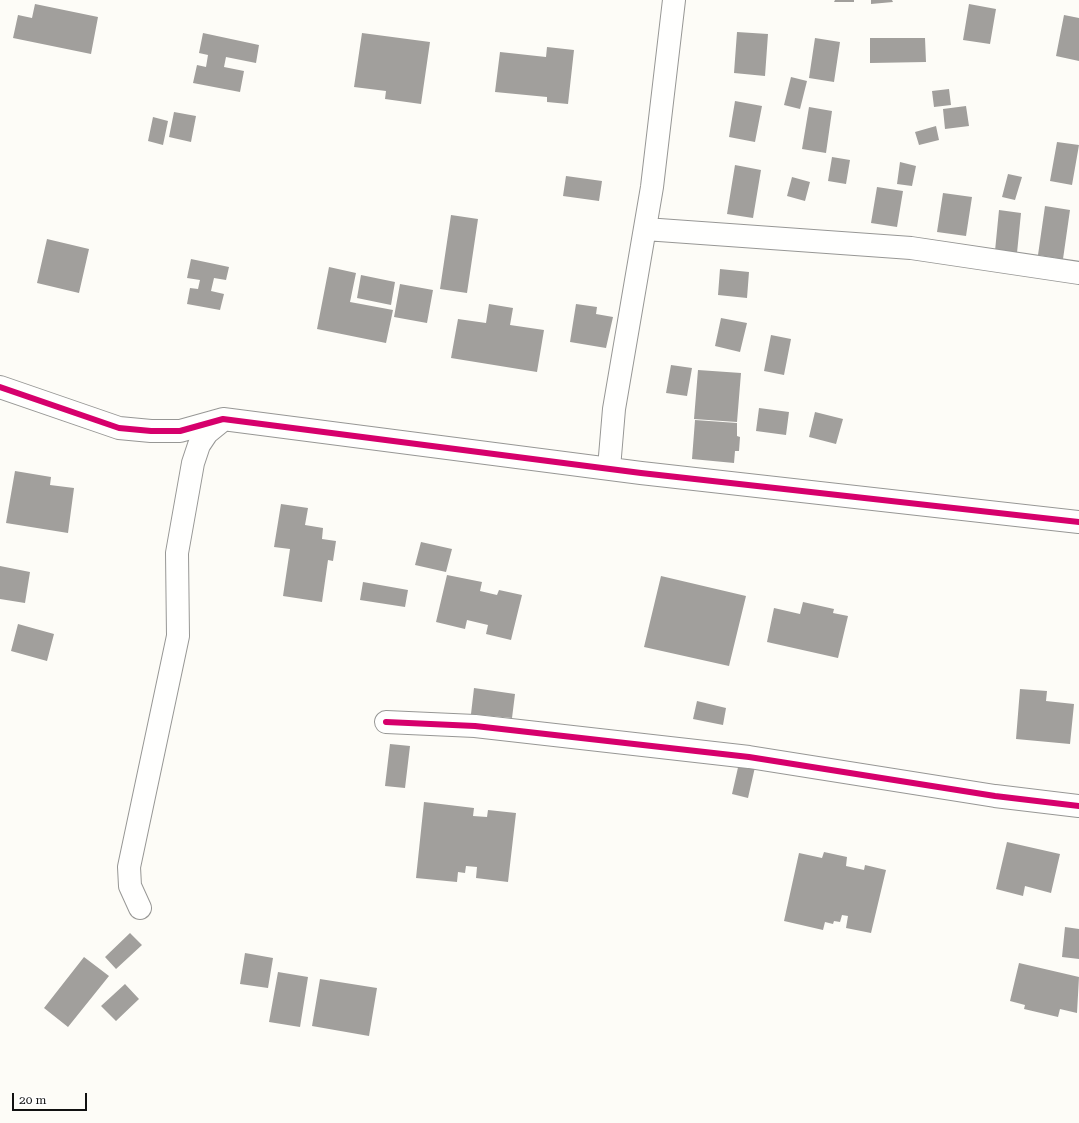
<!DOCTYPE html>
<style>
body{margin:0}
#map{position:relative;width:1079px;height:1123px;overflow:hidden;background:#fdfcf7;font-family:"Roboto Serif",serif}
canvas{display:block}
.scale{position:absolute;left:12px;top:1093px;width:75px;height:18px;box-sizing:border-box;border:2px solid #111;border-top:0;padding-left:5px;font-size:12px;line-height:14px;white-space:nowrap;color:#111;-webkit-text-stroke:3px #fff;paint-order:stroke}
</style>
<div id="map">
<canvas width="1079" height="1123"></canvas>
<div class="scale">20 m</div>
</div>
<script>
const c = document.querySelector('canvas').getContext('2d');
c.lineJoin = 'round';
function fillPath(path, color) { c.fillStyle = color; c.fill(path, 'evenodd'); }
const shape = rows => new Path2D(rows.map(r => 'M' + r).join(''));
function strokePath(path, color, width, dash) { c.strokeStyle = color; c.lineWidth = width; c.lineCap = dash ? 'butt' : 'round'; c.setLineDash(dash || []); c.stroke(path); }
fillPath(shape([
 [835,0,854,0,854,2,834,2],
 [871,0,892,0,893,2,871,4],
 [35,4,98,17,91,54,13,38,18,15,32,18],
 [969,4,996,9,990,44,963,40],
 [1064,15,1079,18,1079,61,1056,56],
 [737,32,768,34,765,76,734,73],
 [203,33,259,45,256,63,226,57,224,67,244,71,240,92,193,83,197,65,206,67,208,55,199,53],
 [362,33,430,42,421,104,385,99,386,91,354,87],
 [815,38,840,42,834,82,809,78],
 [870,38,925,38,926,62,870,63],
 [547,47,574,50,568,104,547,102,547,97,495,92,500,52,546,57],
 [791,77,807,81,800,109,784,105],
 [949,89,951,105,934,107,932,91],
 [735,101,762,106,755,142,729,137],
 [966,106,969,126,945,129,943,109],
 [809,107,832,111,826,153,802,149],
 [174,112,196,116,191,142,169,137],
 [153,117,168,121,163,145,148,141],
 [936,126,939,140,919,145,915,132],
 [1057,142,1079,145,1072,185,1050,181],
 [832,157,850,160,846,184,828,181],
 [900,162,916,166,912,186,897,184],
 [735,165,761,170,753,218,727,214],
 [1008,174,1022,177,1015,200,1002,197],
 [566,176,602,181,599,201,563,196],
 [792,177,810,182,805,201,787,196],
 [877,187,903,191,897,227,871,223],
 [943,193,972,197,966,236,937,232],
 [1045,206,1070,210,1063,259,1038,255],
 [999,210,1021,213,1017,253,995,251],
 [451,215,478,219,467,293,440,289],
 [47,239,89,249,79,293,37,283],
 [191,259,229,267,226,280,214,278,211,291,224,294,220,310,187,304,190,288,198,289,200,280,187,278],
 [329,267,356,273,350,302,393,310,386,343,317,329],
 [720,269,749,272,747,298,718,295],
 [361,275,395,282,391,305,357,298],
 [400,284,433,290,427,323,394,317],
 [489,304,513,308,510,325,544,330,537,372,451,358,458,319,486,323],
 [576,304,597,307,596,314,613,317,606,348,570,342],
 [721,318,747,323,740,352,715,346],
 [771,335,791,339,784,375,764,371],
 [671,365,692,368,687,396,666,393],
 [698,370,741,373,737,422,694,419],
 [759,408,789,412,786,435,756,431],
 [815,412,843,419,836,444,809,437],
 [695,420,737,423,737,436,740,437,739,451,735,451,734,463,692,459],
 [15,471,51,477,50,485,74,488,68,533,6,523],
 [281,504,308,508,305,525,323,528,322,539,336,541,333,561,328,560,322,602,283,596,290,549,274,547],
 [421,542,452,549,446,572,415,565],
 [0,566,30,572,25,603,0,599],
 [447,575,482,582,480,591,497,595,499,590,522,595,511,640,486,634,488,625,467,620,465,629,436,622],
 [661,576,746,596,729,666,644,647],
 [363,582,408,590,405,607,360,600],
 [803,602,834,609,833,613,848,616,838,658,767,642,774,608,800,614],
 [18,624,54,634,47,661,11,651],
 [474,688,515,694,512,718,471,714],
 [1020,689,1047,691,1046,701,1074,704,1070,744,1016,739],
 [697,701,726,708,723,725,693,719],
 [390,744,410,746,405,788,385,786],
 [739,763,755,767,748,798,732,794],
 [424,802,474,808,473,816,487,817,488,810,516,813,508,882,476,878,477,867,466,866,465,873,458,872,457,882,416,878],
 [1007,842,1060,854,1051,893,1025,886,1023,896,996,889],
 [824,852,847,857,846,866,864,870,865,865,886,870,871,933,846,928,848,916,842,915,840,922,834,921,833,924,825,922,823,930,784,921,799,853,822,858],
 [1065,927,1079,929,1079,959,1062,957],
 [130,933,142,945,116,969,105,957],
 [245,953,273,958,268,988,240,984],
 [84,957,109,976,68,1027,44,1008],
 [1019,963,1079,977,1077,1013,1060,1009,1058,1017,1024,1009,1025,1005,1010,1001],
 [278,972,308,977,300,1027,269,1022],
 [320,979,377,988,369,1036,312,1026],
 [125,984,139,999,116,1021,101,1006]
]), '#a19f9c');
const street = shape([
 [645,229,911,248,1079,273],
 [0,387,119,428,151,431,180,431,223,419,641,473,1079,522],
 [609,468,614,409,652,187,674,0],
 [386,722,475,726,749,757,995,796,1079,806],
 [140,908,130,886,129,867,178,636,177,553,193,463,199,445,207,433,223,420]
]);
strokePath(street, '#979795', 24);
strokePath(street, '#fffffe', 22);
strokePath(shape([
 [0,387,119,428,151,431,180,431,223,419,641,473,1079,522],
 [386,722,475,726,749,757,995,796,1079,806]
]), '#d6006c', 6);
</script>
